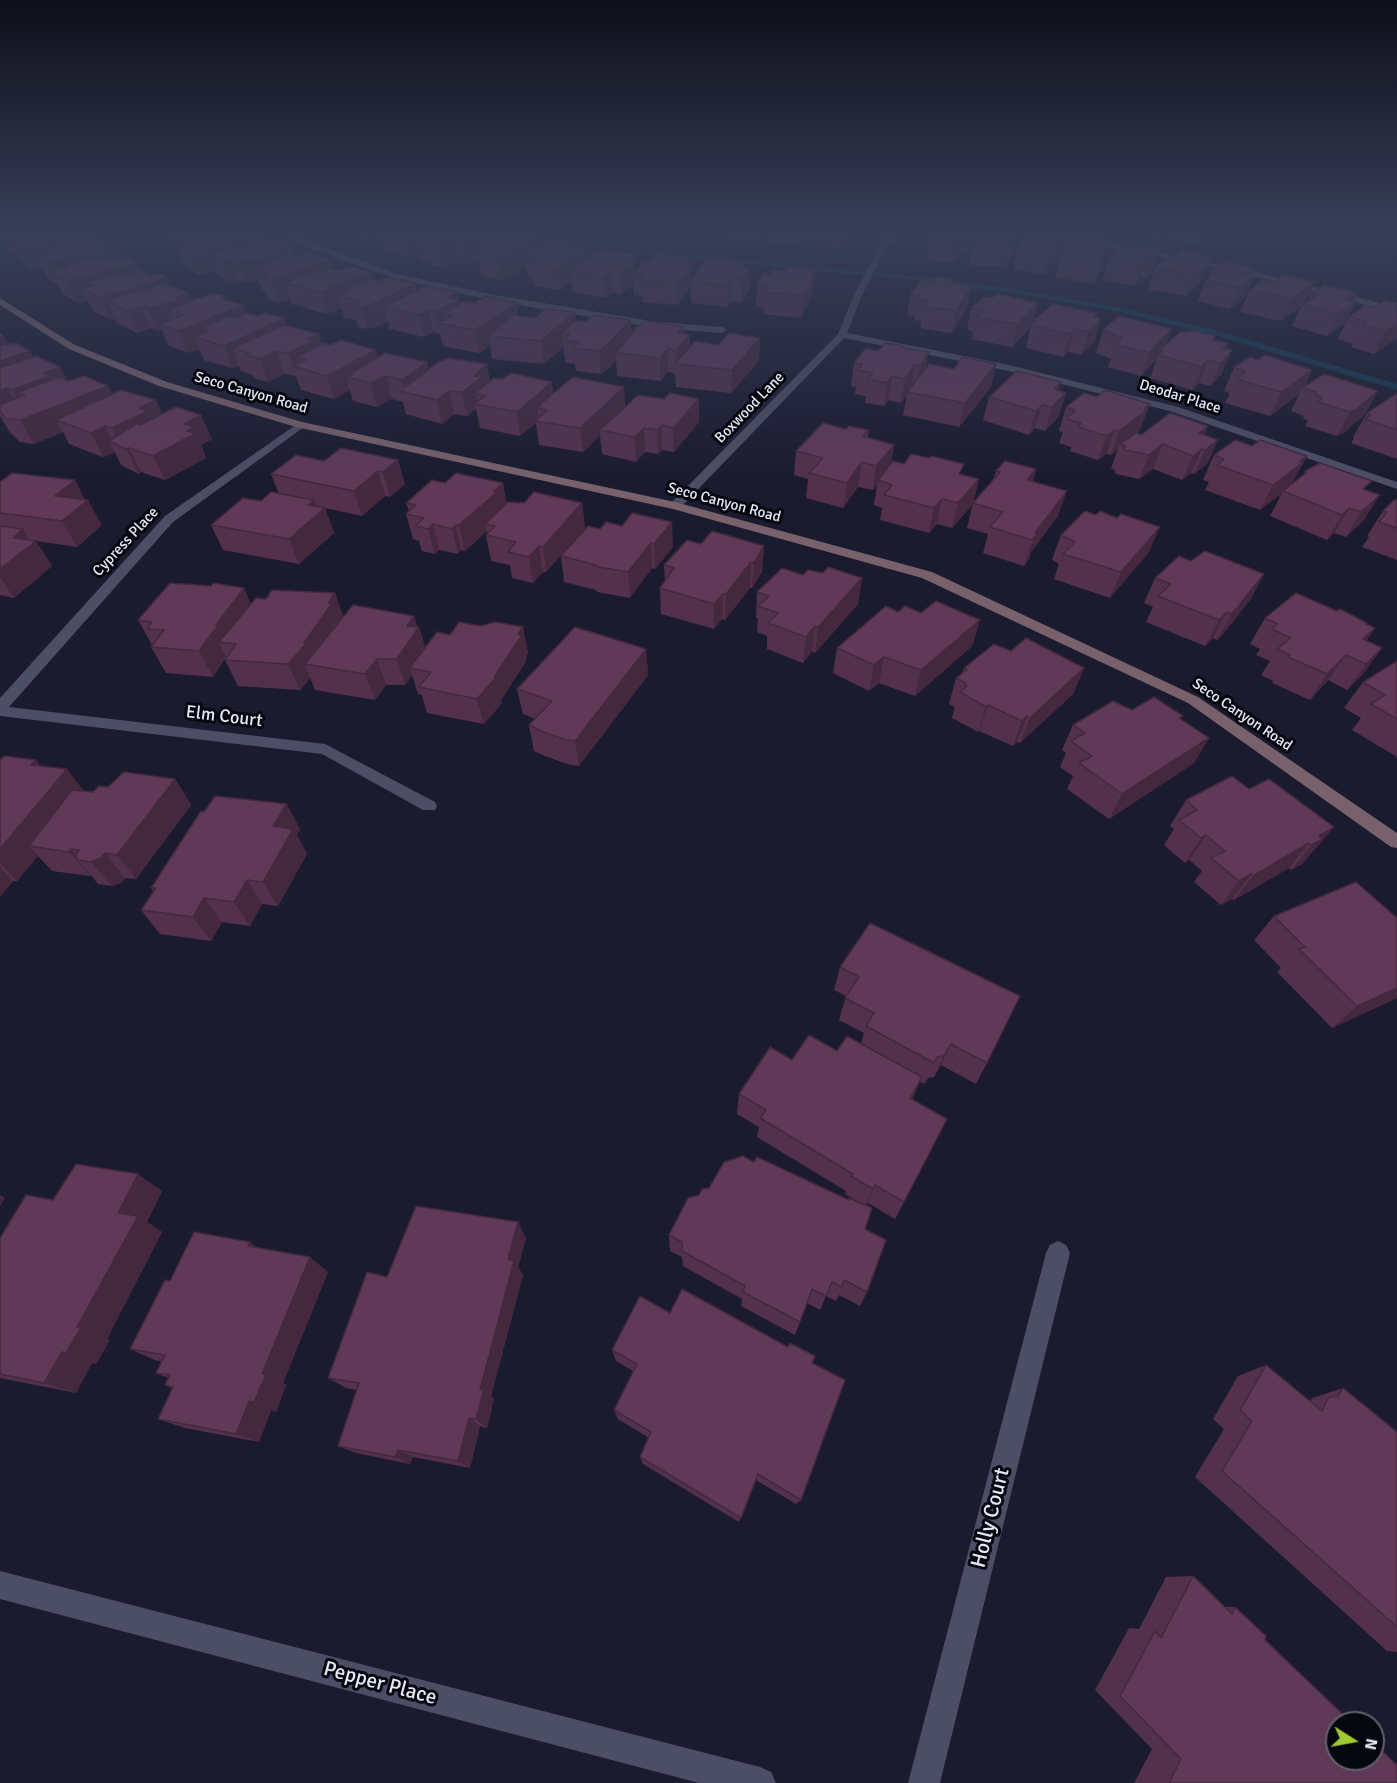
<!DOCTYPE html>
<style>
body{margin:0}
#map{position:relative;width:1397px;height:1783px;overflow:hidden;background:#1a1b2f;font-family:Signika,sans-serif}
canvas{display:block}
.north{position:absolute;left:1325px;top:1711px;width:60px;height:60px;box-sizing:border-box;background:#06070f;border:2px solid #60616b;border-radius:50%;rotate:101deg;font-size:16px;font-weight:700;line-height:24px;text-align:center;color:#e6e8f6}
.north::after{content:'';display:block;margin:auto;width:21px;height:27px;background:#9eca2f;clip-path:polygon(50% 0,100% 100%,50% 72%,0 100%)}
</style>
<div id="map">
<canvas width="1397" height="1783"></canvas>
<div class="north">N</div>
</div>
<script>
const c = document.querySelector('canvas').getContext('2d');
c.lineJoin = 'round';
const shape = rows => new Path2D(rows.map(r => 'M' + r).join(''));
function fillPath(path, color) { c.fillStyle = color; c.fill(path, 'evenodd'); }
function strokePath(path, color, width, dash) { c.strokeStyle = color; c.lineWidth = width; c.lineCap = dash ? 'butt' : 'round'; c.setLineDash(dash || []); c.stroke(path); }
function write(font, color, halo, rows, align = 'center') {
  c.font = font + ' Signika,sans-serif'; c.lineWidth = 6; c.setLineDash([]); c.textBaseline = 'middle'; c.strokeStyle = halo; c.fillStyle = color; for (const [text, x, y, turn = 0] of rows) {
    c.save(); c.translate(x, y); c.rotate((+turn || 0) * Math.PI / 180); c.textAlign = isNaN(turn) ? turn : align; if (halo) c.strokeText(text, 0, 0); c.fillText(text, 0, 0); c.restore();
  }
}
fillPath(shape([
 [536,234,548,234,668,253,915,276,1013,289,1116,307,1219,331,1397,384,1397,390,1214,335,1116,311,1013,293,915,280,668,257,536,234]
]), '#10394e');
fillPath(shape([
 [285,234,294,234,301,238,394,273,489,294,657,322,722,327,727,330,722,333,657,328,489,300,389,277,295,242,285,234],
 [886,234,894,234,861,297,847,333,1005,364,1178,407,1397,482,1397,489,1170,411,1005,370,844,338,679,509,671,509,671,503,838,334,853,297,886,234],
 [1012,234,1034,234,1091,240,1238,268,1397,307,1397,313,1238,272,1091,244,1012,234],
 [300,422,304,423,304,427,173,522,9,707,325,744,435,802,437,806,435,810,423,810,322,754,0,716,0,698,165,516,300,422],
 [1058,1241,1066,1245,1070,1253,940,1783,908,1783,1046,1253,1050,1245,1058,1241],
 [0,1571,760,1767,771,1772,776,1783,699,1783,0,1599,0,1571]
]), '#4c4e65');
fillPath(shape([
 [0,298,75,345,167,382,302,422,675,502,932,572,1198,697,1397,833,1397,848,1391,847,1188,703,922,578,673,509,296,427,159,386,69,349,0,305,0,298]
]), '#78616b');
fillPath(shape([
 [0,234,93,234,98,242,117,258,137,263,141,271,150,276,171,286,192,301,228,300,246,314,288,326,322,344,376,350,378,357,429,370,554,393,624,387,625,407,699,422,674,452,662,450,658,454,645,452,636,462,602,454,600,435,583,452,539,445,536,423,520,436,480,428,476,409,467,416,454,414,442,424,406,414,403,402,392,399,377,407,353,401,350,390,334,399,301,390,296,376,284,374,268,382,254,378,253,375,241,371,239,366,233,368,204,360,199,349,189,353,169,346,162,330,158,331,151,328,137,333,117,323,115,319,111,320,93,311,88,301,78,303,62,293,58,285,48,279,43,268,31,271,22,261,19,254,15,255,6,246],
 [149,234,261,234,266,240,294,256,333,270,378,281,415,284,417,290,458,292,460,303,517,303,518,316,535,318,576,321,631,334,684,334,690,347,719,345,760,338,759,361,731,393,676,387,675,373,668,372,660,381,617,376,616,360,609,368,601,374,576,371,575,364,566,363,563,347,544,364,492,359,490,345,479,353,443,346,440,334,433,332,424,337,390,329,388,321,378,326,367,329,358,327,356,320,344,318,342,308,327,314,292,304,290,299,279,303,268,299,266,292,262,290,259,281,257,280,245,283,239,280,230,282,217,275,216,271,200,275,186,268,178,247,179,247,175,238,172,239,166,235,154,238],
 [347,234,490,234,490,237,520,234,520,235,539,245,572,242,572,246,584,248,585,259,635,271,650,263,692,262,692,280,733,262,745,263,745,268,750,269,749,290,742,302,731,301,727,307,691,303,691,285,684,298,677,305,642,302,642,296,634,295,633,284,621,294,612,292,605,298,572,292,571,281,560,290,534,286,533,277,527,275,526,267,502,280,481,275,478,259,464,265,455,263,442,268,420,260,419,254,409,257,383,250,380,237,373,236,360,239],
 [683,234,718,234,712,237,702,236,702,234],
 [729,234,759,234,755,241,728,240],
 [767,234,807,234,801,245,767,242],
 [811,234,851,234,844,249,810,246],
 [932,234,972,234,970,243,965,252,962,251,952,263,926,260,929,239],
 [1010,234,1012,255,1005,267,970,266,971,261,969,261,973,240],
 [1034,234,1066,235,1061,255,1055,265,1050,264,1044,274,1013,269,1018,248,1033,237],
 [1129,234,1160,234,1156,239],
 [1169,234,1204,234,1198,245,1169,239,1170,235,1169,235],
 [1104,239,1102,246,1106,249,1101,270,1094,284,1055,277,1064,248],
 [1127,243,1160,248,1153,269,1147,278,1141,277,1134,286,1103,280,1109,259,1126,248],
 [1211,257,1203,278,1187,296,1148,290,1155,268],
 [814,270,812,295,801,318,763,314,764,308,756,306,757,285,771,274,787,271],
 [1212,270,1252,275,1245,297,1229,309,1198,301,1206,280,1209,278],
 [953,279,952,283,967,309,951,333,920,328,922,321,914,320,915,316,907,315,911,293,933,281],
 [1274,282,1315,282,1305,303,1308,301,1311,294,1358,296,1355,301,1356,302,1345,323,1327,336,1292,326,1302,305,1281,321,1240,312,1250,290],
 [992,298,1038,303,1034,321,1097,313,1096,318,1101,319,1094,342,1081,355,1068,352,1063,357,1026,348,1031,326,1012,347,972,339,973,332,967,330,971,308],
 [1397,303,1397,338,1374,354,1351,347,1353,344,1338,339,1349,317,1375,308],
 [1172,329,1166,345,1214,340,1228,343,1226,349,1222,373,1211,386,1199,383,1192,390,1150,378,1157,359,1141,376,1108,367,1111,359,1096,353,1103,330],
 [0,333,2,334,8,344,30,351,33,357,68,381,108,386,112,395,162,414,212,439,201,445,206,458,165,480,141,472,139,474,121,465,115,452,103,457,69,444,63,432,34,444,20,442,9,431,0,416],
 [904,348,927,367,954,369,996,364,991,387,959,427,903,415,907,395,901,403,888,400,884,406,865,403,866,396,855,394,856,387,851,386,854,363,878,351],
 [1258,360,1312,370,1304,387,1324,374,1365,415,1351,426,1348,430,1337,436,1305,426,1308,421,1303,418,1304,416,1291,411,1299,394,1270,416,1225,403,1230,393,1224,391,1234,367],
 [1058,390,1066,393,1058,417,1045,431,1035,428,1029,435,983,420,989,397],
 [1397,393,1397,459,1351,443,1354,438,1353,437,1367,413],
 [1066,407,1141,428,1139,429,1138,433,1141,435,1204,435,1218,440,1207,464,1194,474,1191,473,1182,480,1153,469,1139,479,1116,474,1115,472,1115,470,1111,468,1118,449,1111,455,1106,454,1098,460,1070,451,1071,447,1059,443,1063,432,1059,431],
 [846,429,869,430,868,437,894,445,891,463,904,464,962,475,979,479,973,504,952,528,937,524,929,533,880,520,882,508,874,505,877,485,873,490,858,487,843,508,806,498,808,479,794,475,796,451],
 [1252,446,1307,456,1290,486,1303,475,1305,471,1366,490,1364,520,1346,537,1334,533,1327,540,1270,516,1282,493,1260,510,1205,490,1209,482,1203,480,1214,455],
 [341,448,405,484,390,497,385,496,362,516,316,506,325,508,334,533,299,564,223,550,211,525,261,501,279,494,271,474,324,461],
 [1036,469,1033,482,1058,516,1031,552,1029,559,1024,566,983,553,988,534,967,528,973,503,993,480,996,471],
 [0,482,85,500,102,525,77,547,36,541,52,566,14,598,0,595],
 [445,483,503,483,506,503,582,503,585,528,546,572,543,572,533,583,512,578,510,565,491,561,486,535,487,534,487,531,465,551,461,550,458,554,439,550,435,554,422,551,419,541,413,539,406,514,409,511,406,503],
 [1397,500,1397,560,1362,547,1369,537,1367,536,1383,511],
 [588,526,673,547,655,569,652,568,630,598,597,592,596,590,564,582,561,556],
 [1061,535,1149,552,1110,598,1054,579,1059,564,1052,560],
 [701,544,764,546,762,572,752,588,750,588,725,620,722,619,714,629,661,614,660,588,665,582,664,565],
 [1191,561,1264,574,1250,600,1223,634,1217,640,1213,638,1205,646,1146,622,1153,607,1144,603,1155,578],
 [823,573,862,578,858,604,815,653,812,651,803,663,767,649,767,636,757,632,758,618,756,618,757,592,803,575],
 [335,593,343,617,414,616,417,627,419,627,425,648,450,635,481,626,523,627,528,653,526,657,526,661,501,700,502,703,484,724,427,713,422,695,418,694,412,675,405,685,386,685,375,700,315,690,310,678,300,690,238,686,225,660,226,657,213,677,166,673,151,647,152,645,138,620,251,603,266,599],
 [898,612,980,620,972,646,915,696,879,683,869,691,833,673,837,648],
 [1265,618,1366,624,1375,628,1366,641,1382,648,1363,674,1347,690,1328,680,1310,700,1272,683,1273,681,1261,675,1270,661,1256,655,1260,649,1250,644],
 [646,649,648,675,579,766,567,764,545,756,534,751,529,725,535,719,523,714,517,689],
 [1011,651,1084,668,1073,694,1020,743,1017,742,1013,746,979,731,978,732,952,718,955,707,949,704,956,678,962,673,964,668],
 [1397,661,1397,757,1352,730,1361,718,1344,708,1363,682],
 [1132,710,1181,720,1209,738,1194,763,1109,819,1067,789,1073,776,1060,767,1066,753,1062,750,1073,725],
 [0,760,41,766,84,791,93,792,108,787,175,779,191,805,136,879,125,878,121,883,112,886,98,884,91,875,90,876,52,871,38,856,17,881,13,881,0,897],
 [1249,789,1334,827,1302,864,1291,870,1289,868,1234,900,1232,899,1221,905,1194,882,1202,871,1189,860,1185,863,1164,845,1174,829,1170,826,1186,800],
 [300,829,297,835,307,854,278,906,262,904,250,926,222,922,211,941,160,934,141,910,154,891,151,888],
 [1274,916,1397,998,1332,1028,1277,972,1281,968,1254,940],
 [870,923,987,1063,976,1084,941,1065,934,1077,928,1078,924,1084,920,1082,912,1099,904,1202,895,1219,868,1203,866,1205,865,1229,867,1292,860,1306,839,1295,836,1301,826,1296,820,1310,807,1303,795,1335,741,1306,742,1299,683,1266,682,1257,670,1251,669,1235,699,1195,754,1162,848,1200,849,1198,855,1200,845,1194,846,1191,757,1137,759,1127,737,1114,739,1094,792,1060,837,1051,861,1044,864,1033,839,1020,846,996,834,990,840,967],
 [162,1191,147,1222,162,1232,107,1339,110,1340,96,1364,92,1363,76,1393,0,1378,0,1238,53,1200],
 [526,1238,518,1267,523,1275,491,1396,494,1399,487,1428,480,1426,470,1468,413,1457,410,1464,356,1453,338,1446,357,1390,346,1388,328,1378,387,1277],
 [257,1247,328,1272,283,1383,286,1385,276,1412,271,1410,259,1442,185,1428,158,1419,172,1388,165,1385,168,1378,156,1373,161,1361,157,1361,130,1349,170,1281],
 [670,1313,812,1363,801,1500,796,1504,756,1480,739,1522,643,1464,640,1457,649,1438,618,1419,614,1410,633,1371,616,1361,612,1350],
 [1266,1365,1310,1401,1312,1398,1343,1388,1397,1432,1397,1653,1396,1652,1387,1651,1195,1477,1224,1429,1213,1419,1238,1376],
 [1193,1576,1225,1607,1235,1607,1397,1783,1134,1783,1152,1749,1095,1690,1129,1628,1139,1629,1166,1577]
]), '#53314d');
fillPath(shape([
 [4,234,94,235,102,251,113,248,121,268,137,263,146,284,168,277,177,299,142,306,151,328,137,333,127,311,107,301,115,319,111,320,101,298,96,285,90,282,96,296,82,289,88,301,78,303,68,281,51,272,58,285,57,285,46,264,37,258,43,268,31,271,20,250,12,241,19,254,15,255],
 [47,249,50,251,53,262],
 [65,265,68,267,72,280],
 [152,234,166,234,166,235,154,238],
 [169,234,173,234,175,238,172,239],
 [186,234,243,234,265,236,272,256,250,259,257,280,245,283,238,262,231,259,239,280,230,282,223,261,210,254,216,271,200,275,192,254,195,253,187,234],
 [358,234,372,234,373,236,360,239],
 [415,234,455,234,416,240,419,254,409,257,404,237],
 [478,234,490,234,492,247,475,243,478,259,464,265,460,244],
 [517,234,520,234,522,248,539,239,541,260,525,254,526,267,502,280,499,259],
 [755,234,759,234,755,241],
 [802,234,807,234,801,245],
 [846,234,851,234,844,249],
 [964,234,966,234,962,251,952,263,956,243],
 [969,234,972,234,970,243,965,252],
 [1202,234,1204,234,1198,245],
 [1016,235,1012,255,1005,267,1009,246],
 [1066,235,1061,255,1055,265,1060,244],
 [451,242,455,263,442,268,438,247],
 [572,242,573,256,584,248,586,269,573,267,573,272,570,271,571,281,560,290,558,269,568,245],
 [1055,244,1050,264,1044,274,1049,253],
 [291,247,298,267,266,266,261,264,263,272,256,270,253,261,278,250],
 [1107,247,1105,252,1107,250,1101,270,1094,284,1100,262,1100,257],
 [1160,248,1153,269,1147,278,1154,257],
 [634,254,635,274,633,274,633,284,621,294,620,273,627,260],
 [1148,256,1141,277,1134,286,1141,265],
 [689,257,689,268,692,262,692,281,691,281,691,285,684,298,677,305,676,283,685,262],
 [1211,257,1203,278,1187,296,1195,275],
 [733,259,731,301,727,307,728,285,731,262],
 [331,260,336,281,285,283,290,299,279,303,272,281],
 [745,263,745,277,750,269,749,290,742,302,742,268],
 [814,270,812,295,801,318,803,296],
 [1255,270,1252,277,1254,276,1245,297,1229,309,1244,273],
 [610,271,612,292,605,298,604,276],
 [372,272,377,293,348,291,342,290,344,297,338,296,342,308,327,314,321,292],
 [1315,282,1305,303,1281,321,1291,299],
 [415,284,420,305,384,307,388,321,378,326,367,329,361,307],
 [971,287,967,309,951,333,956,311],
 [458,292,462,313,452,315,445,313,447,325,438,323,440,334,435,312,448,298],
 [189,293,197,315,183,315,168,310,174,326,160,324,162,330,158,331,148,309,176,297],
 [1351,296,1343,310,1356,302,1345,323,1327,336,1346,299],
 [226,297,231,310,243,305,250,327,209,331,203,328,208,341,195,337,199,349,189,353,179,331,222,299],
 [517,303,520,325,488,336,490,345,479,353,475,330],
 [1038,303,1032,325,1012,347,1017,324],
 [428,310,433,332,424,337,419,315],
 [575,312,577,335,562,333,563,347,544,364,541,341],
 [1097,313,1093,327,1101,319,1094,342,1081,355,1093,317],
 [285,318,292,340,249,353,233,348,239,366,233,368,224,346],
 [631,320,632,342,616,353,616,360,609,368,601,374,599,351],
 [1397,324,1397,338,1374,354,1386,331],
 [684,327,684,341,690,335,690,358,677,364,676,350,678,333],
 [1075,329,1068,352,1063,357,1070,334],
 [1172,329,1163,352,1160,350,1157,359,1141,376,1149,353],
 [2,334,14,356,30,351,42,374,0,388,0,335],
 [319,334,326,356,297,357,300,368,293,366,296,376,288,353,308,339],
 [760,338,759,361,731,393,732,370],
 [668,349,668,372,660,381,660,358],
 [376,350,382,373,351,373,353,379,346,377,350,390,334,399,327,376],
 [1232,350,1222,373,1211,386,1221,363],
 [276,351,284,374,268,382,260,359],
 [929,352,925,375,915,389,920,366],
 [1208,360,1199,383,1192,390,1202,367],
 [427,362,433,385,405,392,402,380],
 [487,364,491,387,475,393,478,405,475,404,476,409,467,416,462,392,474,376],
 [996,364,991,387,959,427,965,403],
 [915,365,911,389,907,392,907,395,901,403,905,379],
 [60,367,72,390,25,395,19,392,31,412,25,414,12,390,44,373],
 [1312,370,1299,394,1270,416,1281,392],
 [386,376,392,399,377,407,371,383],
 [892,376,888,400,884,406,887,383],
 [552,382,555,406,547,411,537,407,539,420,535,421,536,423,520,436,517,412],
 [1061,382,1054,405,1066,393,1058,417,1045,431,1052,407,1054,389],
 [108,386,120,410,56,420,63,432,34,444,20,420],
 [624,387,625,410,600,430,600,435,583,452,580,428],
 [7,388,21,411,5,417,0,409,0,390],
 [449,391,454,414,442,424,437,400],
 [1378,391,1365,415,1351,426,1348,430,1337,436,1350,412],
 [699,399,699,422,674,452,673,428],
 [156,400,167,424,129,448,141,472,139,474,126,449,121,447,112,428,139,408],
 [1150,404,1141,428,1139,429,1138,434,1120,444,1118,449,1111,455,1119,431],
 [1042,405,1035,428,1029,435,1036,411],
 [201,415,212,439,201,445,206,458,165,480,153,456,184,424],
 [662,425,662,450,658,454,657,430],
 [105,426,113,443,109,441,115,452,103,457,91,433],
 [1208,426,1197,451,1199,433],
 [644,428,645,452,636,462,635,437],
 [1115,430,1106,454,1098,460,1107,436],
 [1218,440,1207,464,1194,474,1205,450],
 [1163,444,1153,469,1139,479,1149,455],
 [894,445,890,469,878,480,877,485,873,490,876,466],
 [1202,449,1191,473,1182,480,1193,456],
 [1307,456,1290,487,1260,510,1273,485],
 [398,460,405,484,390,497,383,472],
 [862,462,858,487,843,508,847,483],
 [1036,469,1029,493,1027,480],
 [378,471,385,496,362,516,354,491],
 [979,479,973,504,952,528,958,503],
 [75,480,86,501,88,500,102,525,77,547,62,521,55,496],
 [503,483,507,508,485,524,487,531,465,551,459,525],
 [1067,491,1058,516,1031,552,1029,559,1024,566,1035,533],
 [1380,495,1364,520,1346,537,1361,512],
 [942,499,937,524,929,533,934,508],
 [314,500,319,513,325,508,334,533,299,564,289,539,308,505],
 [582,503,585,528,546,572,543,547],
 [1349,508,1334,533,1327,540,1342,515],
 [672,522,673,547,655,569,654,544],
 [433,524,439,550,435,554,428,529],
 [456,525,461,550,458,554,452,529],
 [1160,527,1149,552,1110,598,1121,572],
 [23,529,32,544,36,541,52,566,14,598,0,577,0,569,13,538],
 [651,543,652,568,630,598,628,572],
 [539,546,543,572,533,583,529,557],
 [764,546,762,572,752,588,754,563],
 [751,562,750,588,725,620,726,594],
 [1264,574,1250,600,1223,634,1217,640,1231,614],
 [862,578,858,604,815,653,818,627],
 [244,588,256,614,219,642,226,657,213,677,199,651,216,625],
 [335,593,344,619,305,664,310,678,300,690,288,664,304,643],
 [723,594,722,619,714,629,714,604],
 [1227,612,1213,638,1205,646,1219,620],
 [414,616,418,630,419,627,427,653,410,668,412,675,405,685,397,659,407,626],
 [980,620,972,646,915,696,921,670],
 [815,626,812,651,803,663,806,637],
 [523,627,528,653,526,657,526,661,501,700,502,703,484,724,477,699,494,677,518,634],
 [1375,628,1357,654,1363,639],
 [1382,648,1363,674,1347,690,1366,664],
 [646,649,648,675,579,766,575,741],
 [1346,655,1328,680,1310,700,1327,674],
 [884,657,879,683,869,691,874,665],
 [377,659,386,685,375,700,365,674],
 [1084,668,1073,694,1020,743,1030,718],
 [988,705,979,731,978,732,986,707],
 [1027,716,1017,742,1013,746,1022,721],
 [1209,738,1194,763,1109,819,1122,794],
 [36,760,55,784,67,769,87,795,29,846,38,856,17,881,0,863,0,849,31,765],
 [175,779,191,805,136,879,117,855],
 [287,804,300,829,297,835,307,854,278,906,263,882,273,826],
 [1334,827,1302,864,1291,870,1319,836],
 [1206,835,1189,860,1185,863,1201,838],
 [1309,843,1289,868,1234,900,1253,876],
 [70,849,80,860,77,860,91,875,90,876,69,852],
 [105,853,125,878,121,883,112,886,91,862],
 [0,867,13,881,0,897],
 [1251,874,1232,899,1221,905,1239,881],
 [247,880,262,904,250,926,234,902],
 [204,898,222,922,211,941,193,917],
 [1397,988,1397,998,1332,1028,1357,1006],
 [951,1044,941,1065,934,1077,944,1056],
 [922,1077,913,1098,902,1118,910,1098],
 [138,1174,162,1191,147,1222,162,1232,107,1339,110,1340,96,1364,66,1353,77,1327,118,1213],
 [875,1185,868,1203,865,1207,873,1189],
 [0,1195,5,1198,0,1206],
 [518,1222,526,1238,518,1267,523,1275,491,1396,494,1399,487,1428,476,1419,480,1390,508,1259],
 [250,1242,270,1257,248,1246],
 [310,1257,328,1272,283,1383,286,1385,276,1412,254,1402,262,1374],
 [62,1352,92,1363,76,1393,44,1383],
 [249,1401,271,1410,259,1442,236,1434],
 [469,1418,480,1426,470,1468,458,1461],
 [398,1450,413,1457,410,1464,395,1457]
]), '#43283e');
const building = shape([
 [29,234,93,234,94,235,20,250,12,241,26,238,23,235,29,234],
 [206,234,261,234,265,236,192,254,178,247,185,245,177,241,206,234],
 [392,234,415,234,404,237,392,234],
 [431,234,478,234,475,235,480,236,460,244,451,242,438,247,416,240,431,234],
 [497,234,519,234,517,234,539,239,499,259,477,254,492,247,475,243,497,234],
 [932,234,964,234,956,243,929,239,932,234],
 [977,234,1008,234,1016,235,1009,246,974,245,977,241,973,240,977,234],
 [1037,234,1050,234,1066,235,1060,244,1055,244,1049,253,1018,248,1026,236,1035,237,1038,234,1037,234],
 [1077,234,1104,239,1099,246,1107,247,1105,249,1107,250,1100,257,1103,258,1100,262,1061,256,1065,252,1064,248,1077,234],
 [274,238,291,247,278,250,283,253,253,261,250,259,238,262,231,259,223,261,210,254,274,238],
 [549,239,572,242,568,245,584,248,558,269,531,265,539,259,525,254,549,239],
 [84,241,88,244,103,241,113,248,46,264,37,258,37,256,50,251,46,248,84,241],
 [1127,243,1160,248,1154,257,1148,256,1141,265,1109,259,1121,247,1129,249,1131,246,1127,243],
 [601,249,634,254,627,260,634,262,620,273,610,271,604,276,570,271,575,267,573,267,601,249],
 [1182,252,1211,257,1195,275,1155,268,1164,259,1175,259,1182,252],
 [308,253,331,260,272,281,261,277,271,274,255,269,266,266,261,264,288,254,296,257,308,253],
 [656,254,689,257,685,262,692,262,684,276,676,283,641,280,645,275,633,274,643,262,650,263,656,254],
 [113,256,118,258,126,257,137,263,89,277,68,281,51,272,68,267,65,265,97,257,101,259,113,256],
 [710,257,733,259,731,262,745,263,742,268,750,269,743,280,732,279,728,285,691,281,705,260,710,257],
 [1222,262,1248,266,1255,270,1244,273,1254,276,1238,288,1206,280,1218,271,1212,270,1222,262],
 [350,266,372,272,321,292,285,283,316,270,323,272,330,269,338,271,350,266],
 [789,267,814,270,812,274,814,274,803,296,764,292,767,287,757,285,763,274,771,274,774,270,787,271,789,267],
 [140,270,150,276,159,274,168,277,101,298,82,289,96,285,90,282,123,272,128,274,140,270],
 [1284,274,1315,282,1291,299,1250,290,1264,279,1274,282,1284,274],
 [388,277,415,284,372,304,361,307,352,305,361,301,338,296,348,291,342,290,369,279,378,281,388,277],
 [936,277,953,279,950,283,971,287,956,311,924,306,929,300,918,298,920,295,911,293,923,279,933,281,936,277],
 [165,283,189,293,176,297,181,299,148,309,142,306,127,311,107,301,165,283],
 [1324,285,1353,292,1358,296,1351,296,1346,299,1356,302,1338,314,1303,304,1317,295,1311,294,1324,285],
 [425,286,458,292,448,298,457,300,435,312,428,310,419,315,384,307,425,286],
 [212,293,226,297,222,299,243,305,179,331,160,324,183,315,168,310,212,293],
 [996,294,1038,303,1017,324,977,317,983,311,971,308,984,297,992,298,996,294],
 [485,296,517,303,475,330,438,323,452,315,445,313,464,301,475,303,485,296],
 [1385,300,1397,303,1397,324,1386,331,1363,325,1367,322,1349,317,1365,305,1375,308,1385,300],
 [1053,304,1097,313,1093,317,1101,319,1088,332,1075,329,1070,334,1031,325,1036,321,1033,321,1053,304],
 [546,309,575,312,541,341,488,336,513,315,535,318,546,309],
 [246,313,257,316,265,313,285,318,224,346,195,337,209,331,203,328,229,316,236,318,246,313],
 [593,315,631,320,607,345,599,351,573,348,579,342,564,340,570,334,562,333,575,321,587,321,593,315],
 [1119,316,1172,329,1149,353,1116,345,1123,338,1103,330,1119,316],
 [646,321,684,327,678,333,690,335,676,350,668,349,660,358,616,353,635,329,646,321],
 [284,325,319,334,308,339,314,341,288,353,276,351,260,359,246,355,249,353,233,348,284,325],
 [1194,331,1216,336,1213,340,1228,343,1223,348,1232,350,1221,363,1208,360,1202,367,1158,355,1163,351,1160,350,1180,332,1194,331],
 [729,333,760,338,732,370,675,364,695,341,719,345,729,333],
 [341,340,376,350,327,376,293,366,306,360,297,357,324,343,331,345,341,340],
 [16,343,30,351,0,361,0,346,16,343],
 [885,343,904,346,903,348,929,352,920,366,915,365,905,379,892,376,887,383,868,379,873,373,858,370,863,364,854,363,866,348,878,351,885,343],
 [385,353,427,362,402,380,386,376,371,383,346,377,353,373,351,373,385,353],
 [1265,355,1312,370,1281,392,1236,379,1246,372,1234,367,1250,357,1258,360,1265,355],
 [36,356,60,367,44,373,50,376,12,390,7,388,0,390,0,368,36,356],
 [962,357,996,364,965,403,907,392,929,364,954,369,962,357],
 [448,358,487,364,474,376,482,377,462,392,449,391,437,400,400,391,439,362,448,358],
 [1017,371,1061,382,1054,389,1066,393,1052,407,1042,405,1036,411,989,397,1017,371],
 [511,373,552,382,517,412,475,404,485,396,475,393,494,378,503,379,511,373],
 [1324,374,1378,391,1360,406,1362,406,1350,412,1318,402,1322,398,1315,394,1317,392,1302,388,1324,374],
 [84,376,108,386,20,420,6,418,0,412,0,405,25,395,19,392,59,377,68,381,84,376],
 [573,377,624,387,580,428,535,421,547,411,537,407,573,377],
 [121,390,156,400,139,408,148,411,112,428,105,426,91,433,56,420,121,390],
 [1105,390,1150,404,1144,409,1147,410,1119,431,1115,430,1107,436,1078,427,1081,423,1067,419,1075,410,1066,407,1084,393,1097,397,1105,390],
 [670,393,699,399,673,428,662,425,657,430,644,428,635,437,600,430,638,395,664,399,670,393],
 [1397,393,1397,430,1365,419,1371,415,1367,413,1397,393],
 [176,407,201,415,184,424,194,427,187,431,196,433,153,456,129,448,126,449,109,441,136,424,140,425,176,407],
 [1170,413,1208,426,1199,433,1218,440,1205,450,1202,449,1193,456,1163,444,1149,455,1125,450,1124,447,1126,446,1120,444,1136,433,1141,435,1170,413],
 [823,423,846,429,849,426,869,430,863,436,894,445,876,466,862,462,847,483,809,473,823,458,796,451,823,423],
 [1235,440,1252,446,1260,440,1307,456,1300,461,1303,462,1298,466,1273,485,1217,465,1224,459,1214,455,1235,440],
 [341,448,398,460,383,472,378,471,354,491,271,474,296,455,324,461,341,448],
 [911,454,929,458,931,456,964,464,959,474,979,479,958,503,942,499,934,508,884,495,892,485,878,480,893,461,904,464,911,454],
 [1005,461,1036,469,1027,480,1067,491,1035,533,1037,534,1032,540,990,527,1003,512,973,503,1000,472,996,471,1005,461],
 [1320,463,1372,481,1363,489,1380,495,1361,512,1349,508,1342,515,1283,491,1307,472,1305,471,1320,463],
 [12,473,75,480,55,496,88,500,62,521,0,513,0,482,12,473],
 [456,473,503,483,494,491,497,492,459,525,456,525,452,529,433,524,428,529,415,526,424,518,406,514,416,505,406,503,432,480,445,483,456,473],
 [271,492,314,500,308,505,325,508,289,539,211,525,243,498,261,501,271,492],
 [534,492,582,503,543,547,539,546,529,557,508,552,516,542,486,535,495,526,485,524,508,502,524,503,534,492],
 [1394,500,1397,500,1397,528,1379,522,1387,512,1383,511,1394,500],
 [1085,511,1096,515,1100,511,1117,518,1121,514,1160,527,1121,572,1063,554,1075,542,1061,535,1085,511],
 [632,513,672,522,654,544,651,543,628,572,594,566,596,565,561,556,588,526,600,529,606,522,622,526,632,513],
 [0,526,23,529,13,538,36,541,0,569,0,526],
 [712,531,764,546,754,563,751,562,726,594,723,594,714,604,660,588,674,568,664,565,687,540,701,544,712,531],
 [1205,551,1264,574,1237,608,1231,614,1227,612,1219,620,1158,596,1171,584,1155,578,1179,556,1191,561,1205,551],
 [828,567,862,578,818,627,815,626,806,637,768,623,778,613,758,606,769,596,757,592,782,568,803,575,808,570,823,573,828,567],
 [170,583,211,586,213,583,244,588,216,625,218,625,199,651,151,647,164,630,147,629,152,622,138,620,170,583],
 [272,590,335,593,328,603,332,603,304,643,306,644,288,664,225,660,236,644,219,642,256,598,266,599,272,590],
 [1296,593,1337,611,1340,609,1367,623,1366,624,1375,628,1363,639,1382,648,1366,664,1346,655,1327,674,1288,657,1290,655,1277,649,1291,638,1272,629,1278,624,1265,618,1296,593],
 [936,601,980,620,921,670,884,657,874,665,837,648,886,606,898,612,905,606,921,613,936,601],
 [353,605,414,616,407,626,419,627,397,659,377,659,365,674,305,664,353,605],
 [459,622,481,626,495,622,523,627,518,634,522,635,494,677,496,677,477,699,419,687,431,672,410,668,437,632,450,635,459,622],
 [575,627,646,649,575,741,563,739,541,731,529,725,552,701,517,689,575,627],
 [1026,638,1084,668,1030,718,1027,716,1022,721,988,705,986,707,960,692,967,686,964,685,966,683,956,678,967,670,964,668,994,644,1011,651,1026,638],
 [1397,661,1397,719,1371,704,1385,695,1363,682,1397,661],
 [1154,697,1183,716,1179,718,1209,738,1122,794,1079,763,1092,756,1071,741,1085,733,1073,725,1113,701,1132,710,1154,697],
 [4,756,36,760,31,765,67,769,0,849,0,760,4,756],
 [124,772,175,779,117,855,105,853,101,858,91,862,77,860,76,855,79,850,70,849,69,852,29,846,72,790,93,792,99,786,108,787,124,772],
 [1232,776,1249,789,1269,779,1334,827,1319,836,1323,839,1311,845,1309,843,1253,876,1251,874,1239,881,1211,858,1225,851,1206,835,1201,838,1179,820,1197,810,1186,800,1232,776],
 [215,796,287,804,273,826,293,829,263,882,247,880,234,902,204,898,193,917,141,910,156,888,151,888,201,811,204,812,215,796],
 [1356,882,1397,918,1397,988,1357,1006,1299,949,1305,947,1274,916,1356,882],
 [870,923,1020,996,987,1063,951,1044,944,1056,937,1057,934,1063,866,1026,874,1013,845,998,859,977,840,967,870,923],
 [809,1035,837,1051,847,1036,922,1077,910,1098,947,1119,904,1202,875,1185,873,1189,851,1176,853,1174,760,1118,766,1110,739,1094,770,1047,792,1060,809,1035],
 [743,1156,754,1162,757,1157,849,1200,849,1198,872,1208,865,1229,886,1240,867,1292,844,1280,842,1287,832,1282,826,1296,812,1289,800,1322,743,1292,745,1286,682,1251,682,1242,669,1235,688,1198,699,1195,702,1189,709,1188,724,1162,743,1156],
 [76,1164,138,1174,118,1213,138,1216,77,1327,81,1328,66,1353,62,1352,44,1383,0,1374,0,1238,26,1195,53,1200,76,1164],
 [416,1206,518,1222,508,1259,514,1261,480,1390,484,1389,476,1419,469,1418,458,1461,398,1450,395,1457,338,1446,359,1383,328,1378,367,1272,387,1277,416,1206],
 [194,1232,250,1242,248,1246,310,1257,262,1374,266,1374,254,1402,249,1401,236,1434,158,1419,173,1387,165,1385,170,1375,156,1373,165,1355,130,1349,165,1280,170,1281,194,1232],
 [682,1289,788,1347,790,1343,815,1356,812,1363,845,1380,801,1500,758,1474,741,1518,640,1457,651,1432,614,1410,637,1364,612,1350,640,1296,670,1313,682,1289],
 [1266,1365,1322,1411,1328,1398,1338,1396,1343,1388,1397,1432,1397,1627,1222,1471,1252,1421,1240,1410,1266,1365],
 [1193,1576,1232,1614,1235,1607,1266,1636,1265,1640,1352,1723,1337,1723,1337,1759,1373,1759,1373,1742,1397,1765,1397,1783,1169,1783,1181,1759,1120,1696,1155,1631,1161,1638,1193,1576]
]);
fillPath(building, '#603959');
strokePath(building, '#43283e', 1.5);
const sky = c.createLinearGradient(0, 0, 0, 483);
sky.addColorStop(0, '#0e0f1a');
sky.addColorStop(0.48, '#383f58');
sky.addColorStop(1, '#383f5800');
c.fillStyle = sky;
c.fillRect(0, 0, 1397, 483);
write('15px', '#e6e8f6', '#06070f', [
 ["Seco Canyon Road",251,393,16],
 ["Deodar Place",1180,397,17],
 ["Boxwood Lane",750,408,-46],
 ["Seco Canyon Road",724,503,15],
 ["Cypress Place",126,542,-47],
 ["Seco Canyon Road",1242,715,34]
]);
write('18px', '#e6e8f6', '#06070f', [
 ["Elm Court",224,717,7]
]);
write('21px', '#e6e8f6', '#06070f', [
 ["Holly Court",991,1518,-76],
 ["Pepper Place",380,1684,15]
]);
</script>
